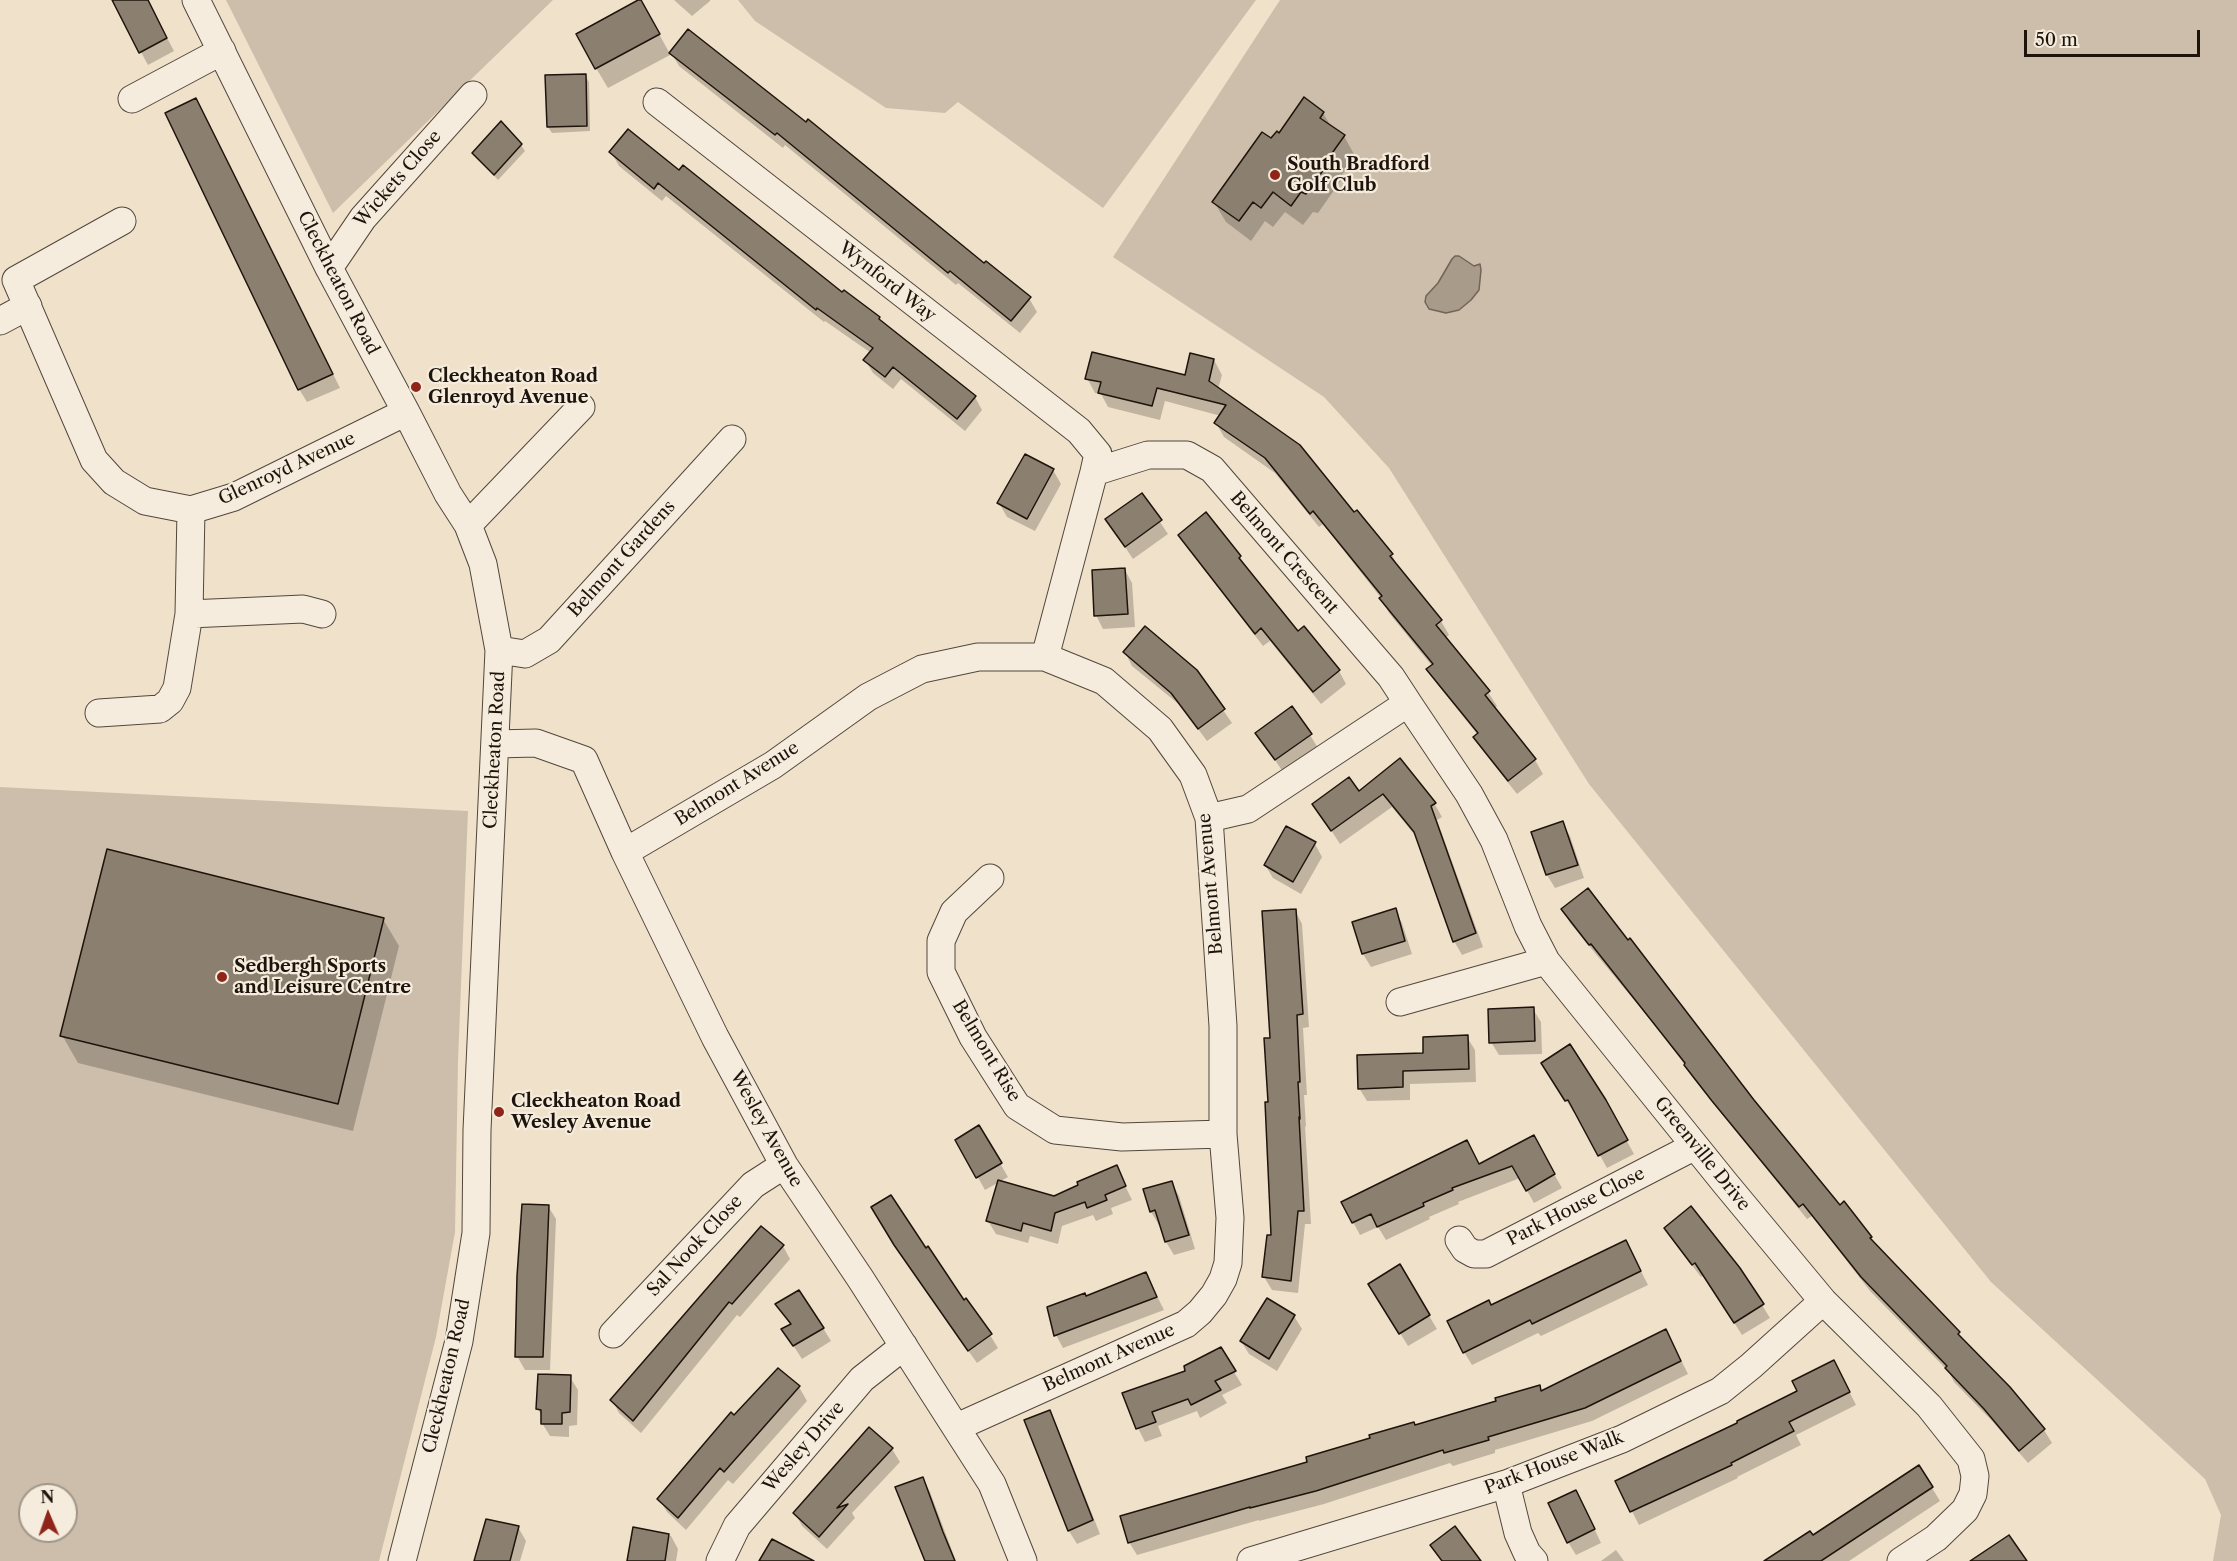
<!DOCTYPE html>
<style>
body{margin:0}
#map{position:relative;width:2237px;height:1561px;overflow:hidden;background:#f0e1ca;font-family:"Libre Caslon Text",serif}
canvas{display:block}
.north{position:absolute;left:18px;top:1483px;width:60px;height:60px;box-sizing:border-box;background:#f5ecdd;border:2px solid #9f9689;border-radius:50%;rotate:358deg;font-size:16px;font-weight:700;line-height:24px;text-align:center;color:#1e140c}
.north::after{content:'';display:block;margin:auto;width:21px;height:27px;background:#8f2418;clip-path:polygon(50% 0,100% 100%,50% 72%,0 100%)}
.scale{position:absolute;left:2024px;top:30px;width:176px;height:27px;box-sizing:border-box;border:3px solid #1e140c;border-top:0;padding-left:8px;font-size:18px;line-height:21px;white-space:nowrap;color:#1e140c;-webkit-text-stroke:4px #f5ecdd;paint-order:stroke}
</style>
<div id="map">
<canvas width="2237" height="1561"></canvas>
<div class="north">N</div>
<div class="scale">50 m</div>
</div>
<script>
const c = document.querySelector('canvas').getContext('2d');
c.lineJoin = 'round';
function fillPath(path, color) { c.fillStyle = color; c.fill(path, 'evenodd'); }
const shape = rows => new Path2D(rows.map(r => 'M' + r).join(''));
function strokePath(path, color, width, dash) { c.strokeStyle = color; c.lineWidth = width; c.lineCap = dash ? 'butt' : 'round'; c.setLineDash(dash || []); c.stroke(path); }
function write(font, color, halo, rows, align = 'center') {
  c.font = font + ' "Libre Caslon Text",serif'; c.lineWidth = 4.5; c.setLineDash([]); c.textBaseline = 'middle'; c.strokeStyle = halo; c.fillStyle = color; for (const [text, x, y, turn = 0] of rows) {
    c.save(); c.translate(x, y); c.rotate((+turn || 0) * Math.PI / 180); c.textAlign = isNaN(turn) ? turn : align; if (halo) c.strokeText(text, 0, 0); c.fillText(text, 0, 0); c.restore();
  }
}
fillPath(shape([
 [226,0,553,0,333,213],
 [738,0,1256,0,1103,208,958,102,945,113,886,108,755,21],
 [1280,0,2237,0,2237,1561,2213,1561,2221,1515,2205,1479,1991,1282,1589,784,1389,468,1324,397,1113,257],
 [0,787,468,811,458,1061,455,1232,436,1337,379,1561,0,1561],
 [30,1495,66,1495,66,1531,30,1531]
]), '#ccbeaa');
const water = shape([
 [1455,256,1459,256,1474,266,1480,264,1481,270,1479,290,1471,300,1459,310,1446,313,1429,309,1425,302,1426,296,1438,283,1452,259,1455,256]
]);
fillPath(water, '#a99b89');
strokePath(water, '#716557', 1.5);
fillPath(shape([
 [113,0,147,0,174,51,148,65],
 [674,0,710,0,710,1,692,16],
 [652,21,670,54,688,31,984,265,1029,298,1037,312,1020,333,958,283,956,285,785,145,783,148,679,66,672,54,608,88,596,68],
 [585,75,589,82,590,131,552,133,548,127],
 [203,113,340,388,307,402,299,389],
 [1323,113,1332,128,1344,136,1355,156,1341,176,1342,179,1318,213,1313,212,1303,225,1285,212,1273,227,1265,221,1251,241,1226,222,1214,202,1272,141],
 [521,145,525,151,498,180,474,154],
 [611,152,680,172,842,294,879,318,881,322,975,397,982,410,965,431,901,379,893,389,873,373,865,360,871,353,825,321,824,322,666,196,662,201,619,166],
 [1214,360,1222,375,1218,389,1354,514,1392,555,1399,569,1441,621,1449,635,1445,638,1488,692,1497,706,1494,709,1535,760,1543,774,1517,794,1483,751,1474,737,1478,735,1437,684,1428,670,1432,666,1389,613,1381,598,1323,524,1319,527,1275,473,1224,437,1216,423,1221,416,1165,401,1160,420,1108,407,1101,394,1095,393,1087,378,1186,377],
 [1053,470,1061,484,1035,531,1007,517,999,503],
 [1142,495,1168,534,1133,559,1107,520],
 [1180,535,1240,557,1248,571,1298,633,1339,671,1346,684,1321,704,1270,641,1263,646,1188,548],
 [1125,570,1132,583,1135,627,1103,629,1096,615],
 [1125,652,1196,671,1232,723,1207,741,1181,706,1132,666],
 [1257,733,1310,735,1318,748,1283,772],
 [1400,761,1434,803,1442,817,1437,820,1483,947,1462,955,1454,941,1418,839,1392,807,1340,844,1314,804,1358,794],
 [1562,823,1570,836,1584,878,1555,888,1547,875,1532,833],
 [1315,844,1322,857,1301,894,1273,878,1265,865],
 [1295,910,1302,924,1309,1027,1303,1028,1307,1095,1304,1095,1306,1127,1305,1126,1311,1224,1305,1224,1298,1293,1272,1290,1264,1277,1273,1237,1269,1104,1271,1039],
 [1395,910,1402,923,1412,954,1371,967,1363,954,1354,923],
 [1563,910,1753,1100,1839,1207,1871,1237,1876,1246,2009,1388,2044,1430,2052,1443,2028,1463,1993,1422,1954,1382,1949,1372,1870,1291,1812,1216,1807,1219,1693,1078,1685,1065,1654,1024,1570,923],
 [383,919,399,946,353,1131,78,1063,62,1035],
 [1533,1009,1541,1022,1542,1054,1499,1055,1491,1042],
 [1467,1037,1475,1050,1476,1082,1410,1084,1410,1100,1367,1101,1359,1088,1425,1054],
 [1551,1076,1605,1101,1634,1154,1607,1168,1576,1112,1574,1113],
 [979,1127,1008,1177,985,1190,957,1140],
 [1533,1137,1562,1188,1534,1203,1520,1178,1458,1202,1459,1204,1429,1217,1430,1219,1386,1240,1378,1227,1360,1235,1353,1222,1479,1166],
 [1116,1167,1132,1200,1111,1208,1113,1214,1096,1221,1093,1215,1062,1226,1058,1244,1030,1236,1028,1243,996,1234,988,1221,1055,1197],
 [1172,1183,1179,1196,1195,1249,1174,1255,1166,1242,1161,1224,1159,1225,1151,1212],
 [548,1206,556,1219,550,1370,525,1370,517,1356],
 [880,1221,925,1250,990,1335,998,1348,977,1363,903,1258],
 [1666,1228,1762,1305,1770,1318,1742,1335,1704,1275,1701,1277,1673,1241],
 [783,1246,790,1259,740,1317,737,1315,641,1433,619,1413,612,1400],
 [1633,1255,1648,1285,1541,1336,1538,1333,1472,1365,1464,1352,1491,1307],
 [1399,1266,1437,1329,1408,1346,1378,1297],
 [1146,1274,1164,1310,1063,1348,1056,1335,1049,1308,1086,1297],
 [777,1304,823,1328,831,1341,802,1359,783,1330,791,1326],
 [1294,1316,1302,1329,1277,1371,1249,1354,1241,1341],
 [1673,1344,1688,1374,1592,1421,1495,1450,1495,1453,1453,1466,1450,1463,1324,1504,1259,1521,1259,1520,1137,1555,1129,1542,1309,1463,1539,1387,1542,1392],
 [1220,1349,1242,1385,1222,1395,1227,1403,1200,1418,1197,1411,1158,1426,1162,1436,1145,1442,1138,1428,1124,1394,1187,1372],
 [778,1370,799,1387,807,1401,733,1484,728,1480,686,1530,667,1512,659,1499],
 [1841,1375,1856,1405,1796,1435,1801,1445,1737,1477,1738,1478,1639,1525,1617,1482],
 [570,1377,578,1390,577,1425,569,1426,569,1437,550,1436,542,1423,542,1417,538,1409],
 [1049,1412,1057,1426,1100,1534,1077,1544,1069,1531],
 [892,1449,900,1462,852,1513,855,1518,827,1549,802,1526,795,1513],
 [923,1479,930,1492,956,1561,927,1561],
 [1932,1488,1940,1501,1849,1561,1768,1561],
 [1583,1505,1601,1543,1576,1555,1568,1542],
 [518,1527,526,1541,520,1561,476,1561],
 [634,1529,671,1536,678,1549,676,1561,628,1561],
 [1616,1550,1624,1561,1601,1561]
]), '#0003');
const building = shape([
 [112,0,148,0,167,38,139,53,112,0],
 [638,0,641,0,660,34,595,69,576,34,638,0],
 [688,29,806,122,808,119,984,263,986,261,1031,297,1011,321,950,271,948,273,777,133,775,135,669,53,688,29],
 [586,74,587,126,547,127,545,75,586,74],
 [1304,97,1324,112,1320,118,1345,135,1330,156,1332,158,1306,194,1301,192,1291,206,1273,192,1261,208,1253,202,1239,221,1212,202,1262,132,1271,138,1277,131,1279,133,1304,97],
 [196,98,333,374,298,390,165,113,196,98],
 [501,121,522,144,494,175,472,153,501,121],
 [628,129,679,170,683,165,842,292,844,290,880,317,879,319,976,396,957,419,893,367,885,377,863,360,873,348,817,308,816,310,658,183,654,189,609,152,628,129],
 [1092,352,1185,375,1190,353,1214,359,1209,381,1300,445,1354,512,1357,510,1393,554,1390,556,1442,620,1436,625,1490,691,1485,695,1536,759,1508,781,1473,737,1478,733,1426,669,1433,664,1379,598,1382,596,1313,511,1310,514,1265,458,1214,423,1226,405,1157,388,1152,406,1098,393,1101,382,1085,379,1092,352],
 [1025,454,1054,469,1027,519,997,503,1025,454],
 [1142,493,1162,520,1125,547,1105,519,1142,493],
 [1206,512,1241,556,1239,558,1298,631,1304,626,1340,670,1313,692,1261,628,1255,634,1178,535,1206,512],
 [1125,568,1128,614,1094,616,1092,570,1125,568],
 [1145,626,1197,670,1225,709,1198,729,1171,693,1123,652,1145,626],
 [1292,706,1312,734,1275,760,1255,733,1292,706],
 [1400,758,1436,803,1431,806,1476,933,1453,942,1414,832,1383,794,1331,831,1312,804,1349,777,1359,791,1400,758],
 [1563,821,1578,865,1546,875,1531,832,1563,821],
 [1286,826,1316,842,1293,882,1264,865,1286,826],
 [107,849,384,918,338,1104,60,1036,107,849],
 [1588,888,1628,940,1630,938,1754,1100,1840,1205,1844,1201,1872,1237,1870,1238,1960,1332,1958,1334,2010,1387,2045,1429,2019,1451,1984,1409,1945,1368,1947,1366,1861,1277,1803,1204,1799,1207,1712,1101,1684,1065,1685,1063,1591,944,1589,945,1561,909,1588,888],
 [1396,908,1405,941,1362,954,1352,922,1396,908],
 [1296,909,1303,1014,1297,1015,1300,1082,1298,1082,1300,1119,1299,1117,1304,1211,1298,1211,1291,1281,1262,1277,1267,1235,1271,1235,1265,1102,1268,1102,1264,1038,1270,1038,1262,911,1296,909],
 [1534,1007,1535,1041,1489,1043,1488,1009,1534,1007],
 [1468,1035,1469,1069,1403,1071,1403,1087,1358,1089,1357,1055,1423,1053,1423,1037,1468,1035],
 [1570,1044,1606,1100,1628,1140,1598,1156,1568,1100,1565,1101,1541,1063,1570,1044],
 [979,1125,1002,1163,976,1178,955,1140,979,1125],
 [1534,1135,1555,1174,1526,1191,1512,1166,1452,1188,1453,1190,1423,1203,1424,1206,1377,1227,1371,1214,1352,1223,1341,1202,1467,1140,1479,1164,1534,1135],
 [1117,1165,1126,1186,1105,1195,1107,1200,1087,1208,1085,1202,1055,1213,1051,1231,1023,1223,1021,1231,986,1221,998,1180,1054,1196,1078,1185,1077,1182,1117,1165],
 [1172,1181,1189,1235,1165,1242,1155,1210,1150,1212,1143,1189,1172,1181],
 [891,1195,926,1248,928,1246,964,1300,966,1298,992,1334,968,1351,894,1245,871,1207,891,1195],
 [522,1204,549,1205,543,1357,515,1357,517,1276,522,1204],
 [1691,1206,1740,1268,1764,1304,1734,1323,1695,1263,1692,1265,1664,1228,1691,1206],
 [761,1226,784,1245,732,1304,729,1302,633,1421,610,1400,761,1226],
 [1626,1240,1641,1271,1532,1324,1530,1320,1463,1353,1447,1321,1489,1300,1491,1305,1626,1240],
 [1400,1264,1430,1315,1399,1334,1368,1284,1400,1264],
 [1146,1272,1157,1297,1054,1336,1047,1307,1085,1293,1086,1296,1146,1272],
 [799,1290,824,1328,793,1346,781,1329,791,1324,775,1304,799,1290],
 [1267,1298,1295,1315,1269,1359,1240,1341,1267,1298],
 [1666,1329,1681,1361,1585,1408,1488,1437,1489,1440,1444,1453,1443,1450,1316,1491,1250,1508,1250,1507,1128,1543,1120,1516,1307,1462,1306,1457,1370,1438,1369,1435,1414,1422,1415,1425,1496,1401,1495,1398,1540,1385,1541,1391,1666,1329],
 [1221,1347,1236,1371,1215,1381,1221,1390,1191,1405,1188,1399,1152,1412,1156,1422,1136,1429,1122,1393,1185,1371,1184,1366,1221,1347],
 [1834,1360,1850,1392,1789,1422,1794,1431,1731,1463,1732,1465,1630,1512,1615,1481,1737,1423,1737,1421,1797,1391,1792,1381,1834,1360],
 [778,1368,800,1386,724,1472,720,1468,678,1518,657,1499,731,1412,734,1415,778,1368],
 [538,1374,571,1375,570,1412,562,1413,562,1424,541,1424,541,1410,536,1409,538,1374],
 [1050,1410,1093,1520,1068,1531,1024,1420,1050,1410],
 [869,1427,893,1448,837,1508,848,1504,819,1537,793,1513,869,1427],
 [1919,1465,1933,1487,1821,1561,1764,1561,1810,1531,1813,1535,1919,1465],
 [923,1477,943,1532,955,1561,925,1561,895,1487,923,1477],
 [1576,1490,1595,1529,1567,1543,1548,1503,1576,1490],
 [486,1519,519,1526,510,1561,474,1561,486,1519],
 [1455,1526,1481,1561,1442,1561,1430,1545,1455,1526],
 [633,1527,669,1534,665,1561,627,1561,633,1527],
 [2009,1535,2027,1561,1970,1561,2009,1535],
 [772,1539,814,1561,759,1561,772,1539]
]);
fillPath(building, '#8b7f6f');
strokePath(building, '#1e140c', 1.5);
const minor = shape([
 [196,0,329,268,406,412,448,494,468,525,483,564,499,650,477,1130,476,1233,459,1341,402,1561],
 [132,99,222,51],
 [657,102,1079,431,1098,454,1094,472],
 [122,221,16,280,94,460,114,482,145,501,191,510,234,497,406,412],
 [329,268,363,218,473,95],
 [0,321,28,306],
 [468,525,581,407],
 [189,614,303,609,322,614],
 [499,650,525,654,549,640,732,439],
 [1045,657,1094,472,1148,455,1187,455,1212,469,1391,677,1408,703,1248,809,1209,818],
 [1408,703,1469,794,1494,840,1528,926,1546,961,1725,1183,1823,1301,1929,1406,1971,1459,1975,1476,1973,1494,1965,1510,1936,1538,1901,1561],
 [99,713,160,709,170,701,177,688,189,614,191,510],
 [495,744,536,743,584,760,625,852,715,1037,784,1165,860,1278,992,1484,1023,1561],
 [625,852,773,765,868,697,922,669,978,657,1045,657,1104,681,1160,729,1193,775,1209,818,1223,1026,1223,1134,1230,1218,1228,1263,1223,1279,1214,1295,1200,1312,1186,1324,957,1427],
 [990,878,954,912,941,941,941,972,973,1037,1017,1106,1055,1130,1122,1137,1223,1134],
 [1400,1002,1546,961],
 [1459,1240,1465,1249,1474,1254,1486,1254,1695,1146],
 [613,1334,753,1185,784,1165],
 [1506,1484,1518,1533,1527,1553,1534,1561],
 [720,1561,737,1526,862,1379,904,1346],
 [1251,1561,1506,1484,1622,1439,1720,1391,1751,1366,1823,1301]
]);
strokePath(minor, '#52473c', 29);
strokePath(minor, '#f5ecdd', 27);
for (const [x, y, r, color] of [
 [1275,175,6,"#8f2418"],
 [416,387,6,"#8f2418"],
 [222,977,6,"#8f2418"],
 [499,1112,6,"#8f2418"]
]) { const dot = new Path2D(); dot.arc(x, y, r, 0, 2 * Math.PI); c.fillStyle = color; c.fill(dot); strokePath(dot, '#f5ecdd', 2); }
write('bold 18px', '#1e140c', '#f5ecdd', [
 ["South Bradford",1287,165],
 ["Golf Club",1287,186],
 ["Cleckheaton Road",428,377],
 ["Glenroyd Avenue",428,398],
 ["Sedbergh Sports",234,967],
 ["and Leisure Centre",234,988],
 ["Cleckheaton Road",511,1102],
 ["Wesley Avenue",511,1123]
], 'left');
write('18px', '#1e140c', '#f5ecdd', [
 ["Wickets Close",398,179,-49],
 ["Wynford Way",887,282,38],
 ["Cleckheaton Road",338,283,63],
 ["Glenroyd Avenue",287,469,-25],
 ["Belmont Crescent",1284,553,49],
 ["Belmont Gardens",622,559,-48],
 ["Cleckheaton Road",495,750,-87],
 ["Belmont Avenue",737,784,-32],
 ["Belmont Avenue",1211,884,-95],
 ["Belmont Rise",986,1051,59],
 ["Wesley Avenue",766,1129,61],
 ["Greenville Drive",1702,1154,51],
 ["Park House Close",1576,1207,-27],
 ["Sal Nook Close",695,1246,-47],
 ["Belmont Avenue",1109,1358,-24],
 ["Cleckheaton Road",447,1376,-77],
 ["Wesley Drive",804,1447,-49],
 ["Park House Walk",1554,1463,-21]
]);
</script>
